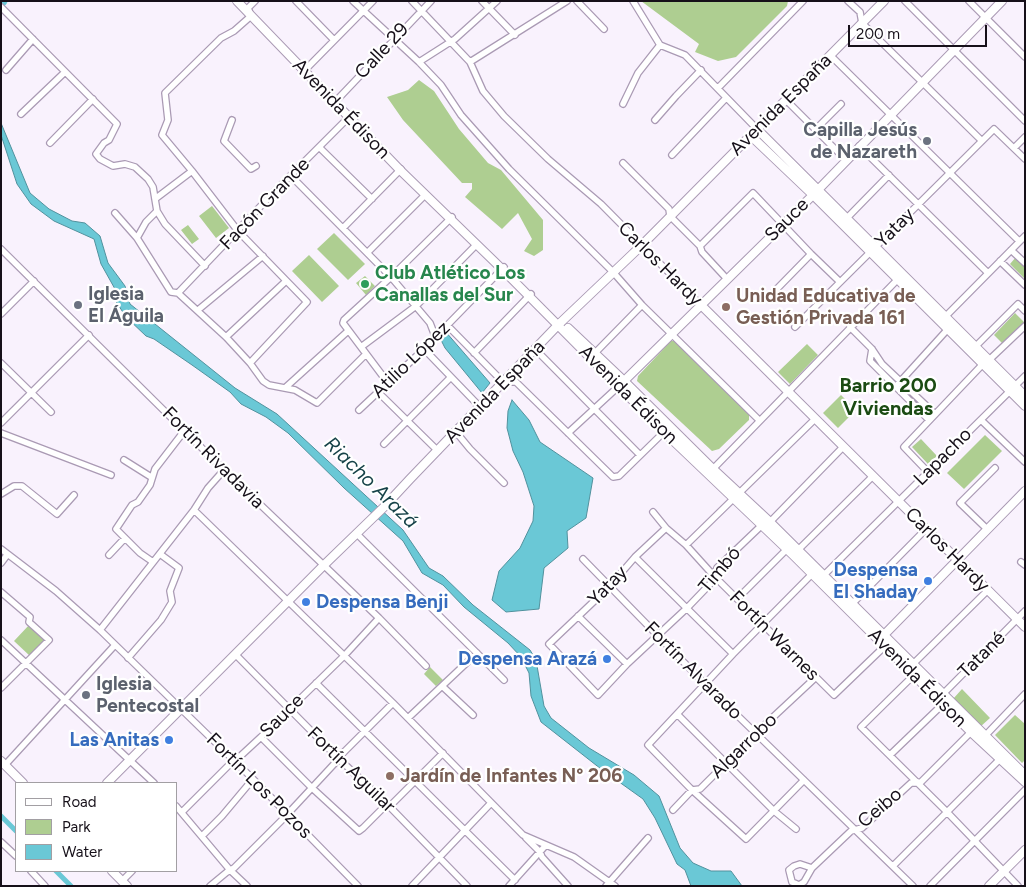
<!DOCTYPE html>
<meta charset="utf-8">
<style>
body{margin:0}
#map{position:relative;width:1026px;height:887px;overflow:hidden;background:#f9f2fd;font-family:Figtree,sans-serif}
canvas{display:block}
.frame{position:absolute;inset:0;border:2px solid #161019;pointer-events:none}
.legend{position:absolute;left:15px;top:782px;width:162px;height:90px;box-sizing:border-box;background:#fff;border:1px solid #a29fa3;margin:0;padding:6px 9px;list-style:none;font-size:15px;color:#161019}
.legend li{display:flex;align-items:center;gap:10px;height:25px}
.legend b{width:25px;border:1px solid #a29fa3}
.scale{position:absolute;left:848px;top:25px;width:139px;height:22px;box-sizing:border-box;border:2px solid #161019;border-top:0;padding-left:6px;font-size:15px;line-height:18px;white-space:nowrap;color:#161019;-webkit-text-stroke:4px #fff;paint-order:stroke}
</style>
<div id="map">
<canvas width="1026" height="887"></canvas>
<div class="frame"></div>
<ul class="legend">
<li><b style="height:6px;background:#fff"></b>Road</li>
<li><b style="height:14px;background:#aece91"></b>Park</li>
<li><b style="height:14px;background:#6ac8d6"></b>Water</li>
</ul>
<div class="scale">200 m</div>
</div>
<script>
const c = document.querySelector('canvas').getContext('2d');
c.lineJoin = 'round';
function fillPath(path, color) { c.fillStyle = color; c.fill(path, 'evenodd'); }
const shape = rows => new Path2D(rows.map(r => 'M' + r).join(''));
function strokePath(path, color, width, dash) { c.strokeStyle = color; c.lineWidth = width; c.lineCap = dash ? 'butt' : 'round'; c.setLineDash(dash || []); c.stroke(path); }
function write(font, color, halo, rows, align = 'center') {
  c.font = font + ' Figtree,sans-serif'; c.lineWidth = 4.5; c.setLineDash([]); c.textBaseline = 'middle'; c.strokeStyle = halo; c.fillStyle = color; for (const [text, x, y, turn = 0] of rows) {
    c.save(); c.translate(x, y); c.rotate((+turn || 0) * Math.PI / 180); c.textAlign = isNaN(turn) ? turn : align; if (halo) c.strokeText(text, 0, 0); c.fillText(text, 0, 0); c.restore();
  }
}
fillPath(shape([
 [641,1,788,1,787,6,736,57,718,61,695,52,699,44],
 [419,80,434,91,459,129,488,163,501,170,543,220,543,250,534,256,524,251,532,239,518,213,502,229,465,197,472,189,472,183,462,183,403,120,387,97,408,90],
 [212,206,229,228,216,238,199,216],
 [188,225,199,239,192,244,181,230],
 [334,233,365,264,348,280,317,249],
 [309,255,339,286,322,302,292,271],
 [1016,257,1025,266,1025,279,1010,264],
 [365,276,375,286,366,295,356,283],
 [1015,313,1024,322,1002,343,994,335],
 [671,341,675,341,749,415,749,420,719,449,712,451,637,381,638,376],
 [807,344,818,355,790,384,778,372],
 [841,395,856,410,838,428,823,413],
 [985,435,1002,451,964,489,947,473],
 [921,439,937,456,928,464,912,447],
 [30,624,47,640,31,657,14,641],
 [430,667,443,680,436,686,424,674],
 [962,689,990,718,980,727,953,699],
 [1015,715,1025,724,1025,760,1022,763,995,735]
]), '#aece91');
const water = shape([
 [1,123,30,193,49,209,72,221,85,223,100,236,108,263,125,286,130,304,235,388,277,414,403,530,429,568,443,576,473,605,530,650,536,660,544,706,551,718,589,748,634,775,659,796,680,848,693,863,711,871,731,871,742,886,691,886,685,870,677,864,655,818,643,799,601,769,541,722,531,696,529,673,521,657,508,643,464,607,443,585,422,573,403,541,344,488,288,433,266,417,241,404,230,392,192,365,154,339,146,336,126,317,115,300,115,289,101,264,94,239,54,221,31,204,17,184,1,135,1,123],
 [445,331,490,383,482,393,445,348,441,340,445,331],
 [512,400,529,420,540,442,593,478,586,518,567,531,568,548,544,568,539,609,506,612,492,600,499,571,520,548,533,521,534,506,523,472,513,451,507,428,508,411,512,400]
]);
fillPath(water, '#6ac8d6');
strokePath(water, '#51919d', 1);
strokePath(shape([
 [1,816,16,831],
 [56,871,71,886]
]), '#6ac8d6', 5);
strokePath(shape([
 [1,3,3,1]
]), '#6ac8d6', 9);
const street = shape([
 [296,1,334,40],
 [353,1,419,62,441,85,461,115,509,169,613,272,642,305,759,420],
 [412,1,470,62,483,91,504,116,548,159,601,204,701,305],
 [482,1,515,35],
 [577,1,604,29],
 [633,1,660,45,685,55,757,129],
 [848,1,860,12,862,23,982,141],
 [905,1,1025,121],
 [969,1,1025,57],
 [1,7,117,124,109,140,104,143,96,154,100,159,113,166,125,164,135,167,148,179,153,187,157,211,165,224,205,266],
 [830,55,1019,241],
 [419,62,455,39,497,1],
 [470,62,567,1],
 [6,70,33,39],
 [305,70,373,1],
 [718,88,803,1],
 [786,100,846,160],
 [335,102,431,1],
 [623,104,638,73,660,45],
 [21,114,65,72],
 [232,120,224,141,251,169,256,166],
 [655,120,676,96,701,70],
 [816,129,841,104],
 [50,143,93,99],
 [859,146,988,273],
 [320,148,372,199],
 [1014,148,1025,137],
 [672,155,726,98],
 [623,163,669,209,670,216,700,246,702,252,727,279],
 [291,176,391,277,430,323,435,336],
 [155,199,192,171],
 [115,213,137,238,171,292,178,293,226,337,250,363,263,381,269,385,295,390,317,403,366,354],
 [846,219,889,175],
 [343,228,401,169],
 [137,238,146,222,157,211],
 [700,246,753,193,811,254,840,282],
 [1,249,224,470,379,618,426,666],
 [1011,250,1025,263],
 [368,252,425,195],
 [1000,261,1025,285],
 [178,293,277,189,351,115],
 [767,299,811,254],
 [198,310,263,256],
 [1,314,34,281],
 [944,318,1025,236],
 [447,325,503,382,516,382,613,477,619,476,664,432],
 [795,327,994,129,1025,159],
 [850,327,872,349,882,364,935,414],
 [226,337,286,281],
 [361,347,416,306,476,245],
 [975,347,1018,304,1025,311],
 [424,349,480,407],
 [872,349,870,361,929,420],
 [536,350,640,455],
 [474,353,531,294],
 [593,355,642,305],
 [988,361,1025,326],
 [1,363,51,412],
 [250,363,307,302,238,231,192,171,162,135,168,120,165,93,221,38,234,31,251,16,248,8,255,1],
 [388,383,343,323,344,320,391,277,452,217],
 [898,384,947,330],
 [286,387,348,331],
 [379,393,438,451],
 [359,410,424,349,504,267],
 [981,420,1025,462],
 [1,423,89,335],
 [456,432,470,449,504,483],
 [1,433,111,475],
 [568,433,619,386],
 [384,444,451,377],
 [124,460,151,477],
 [710,472,899,278],
 [928,472,904,447,982,365],
 [1,494,14,486,22,486,57,514,74,495],
 [194,510,393,703,523,835,574,857,615,886],
 [653,512,666,528,686,545,714,576,834,695,886,645],
 [666,528,635,557,609,587,549,644,598,695,627,664,687,608,712,582,717,568,762,525,770,522,843,447],
 [987,529,960,503,995,468],
 [357,534,504,680],
 [686,545,815,419],
 [1,549,56,591,100,630,253,779,358,886],
 [796,552,873,476],
 [109,555,125,538],
 [635,557,733,654],
 [583,559,704,683,913,886],
 [153,562,140,553,116,529,132,505,138,502,150,485,155,469,185,430],
 [1021,562,1025,565],
 [1,563,7,555],
 [822,577,1025,376],
 [1,592,30,617,29,622,49,640,1,688],
 [737,599,787,549],
 [850,606,926,529],
 [578,616,627,664],
 [100,630,194,510,208,488,224,470],
 [1,640,154,783],
 [235,654,338,758,387,804,467,886],
 [128,658,161,620,172,602,170,591,179,568,160,554],
 [911,666,988,590],
 [915,674,861,727,947,812,1018,886],
 [316,683,515,880],
 [442,686,473,715],
 [942,695,1025,611],
 [677,714,774,811,796,829],
 [408,718,477,653],
 [261,737,311,787,359,831,363,828,387,804,392,804,443,753],
 [983,738,1025,694],
 [890,755,943,704],
 [5,765,115,645],
 [804,780,746,839,692,790,648,745,733,654,812,574],
 [176,806,230,870,247,886],
 [673,810,692,790,700,789,756,733,815,678],
 [182,812,229,765,234,762,261,737,344,656,379,618],
 [202,836,222,816,253,779],
 [526,838,540,852,542,857,568,886],
 [1,842,16,856],
 [893,866,1000,759],
 [812,868,800,864,794,866,789,870,792,882,799,885,804,882,812,868,851,831,862,828,911,783,921,782,971,732],
 [31,871,45,886],
 [122,881,132,871],
 [210,886,227,872,234,868,282,820,335,763,338,758,393,703],
 [412,886,491,803],
 [509,886,546,845],
 [606,886,648,838],
 [930,886,1025,790]
]);
const secondary = shape([
 [237,1,400,170,502,269,664,432,793,555,971,732,1025,782],
 [757,129,1025,396],
 [751,136,813,195,1025,406],
 [701,305,1025,627],
 [568,328,624,381,713,469,770,522,1025,775],
 [621,384,813,195,1002,1],
 [881,638,1025,491],
 [1,761,23,783],
 [107,783,323,566,384,507,410,479,558,325,641,246,884,1],
 [112,871,127,886],
 [989,886,1025,850]
]);
strokePath(street, '#aa9ab4', 8);
strokePath(secondary, '#aa9ab4', 10);
strokePath(street, '#fff', 5.5);
strokePath(secondary, '#fff', 8);
for (const [x, y, r, color] of [
 [927,141,5,"#6b7280"],
 [365,284,5,"#2e9e5b"],
 [78,305,5,"#6b7280"],
 [726,307,5,"#8d6e63"],
 [928,581,5,"#3f7fe0"],
 [306,602,5,"#3f7fe0"],
 [607,659,5,"#3f7fe0"],
 [86,695,5,"#6b7280"],
 [169,740,5,"#3f7fe0"],
 [390,776,5,"#8d6e63"]
]) { const dot = new Path2D(); dot.arc(x, y, r, 0, 2 * Math.PI); c.fillStyle = color; c.fill(dot); strokePath(dot, '#fff', 2); }
write('19px', '#161019', '#fff', [
 ["Calle 29",382,51,-47],
 ["Avenida España",781,105,-45],
 ["Avenida Édison",341,109,46],
 ["Facón Grande",265,204,-46],
 ["Sauce",787,220,-45],
 ["Yatay",895,228,-45],
 ["Carlos Hardy",660,264,45],
 ["Atilio López",411,360,-44],
 ["Avenida España",495,392,-46],
 ["Avenida Édison",628,395,45],
 ["Lapacho",943,457,-45],
 ["Fortín Rivadavia",213,458,45],
 ["Carlos Hardy",947,550,45],
 ["Timbó",720,570,-50],
 ["Yatay",608,586,-46],
 ["Fortín Warnes",774,636,45],
 ["Tatané",982,655,-45],
 ["Fortín Alvarado",693,671,45],
 ["Avenida Édison",917,678,45],
 ["Sauce",282,716,-45],
 ["Algarrobo",744,746,-44],
 ["Fortín Aguilar",351,770,44],
 ["Fortín Los Pozos",259,786,45],
 ["Ceibo",880,808,-40]
]);
write('bold 19px', '#5b616d', '#fff', [
 ["Capilla Jesús",917,130,"right"],
 ["de Nazareth",917,152,"right"],
 ["Iglesia",88,294],
 ["El Águila",88,316],
 ["Iglesia",96,684],
 ["Pentecostal",96,706]
], 'left');
write('bold 19px', '#27864d', '#fff', [
 ["Club Atlético Los",375,273],
 ["Canallas del Sur",375,295]
], 'left');
write('bold 19px', '#785e54', '#fff', [
 ["Unidad Educativa de",736,296],
 ["Gestión Privada 161",736,318],
 ["Jardín de Infantes N° 206",400,776]
], 'left');
write('bold 19px', '#366cbe', '#fff', [
 ["Despensa",918,570],
 ["El Shaday",918,592],
 ["Despensa Benji",316,602,"left"],
 ["Despensa Arazá",597,659],
 ["Las Anitas",159,740]
], 'right');
write('bold 20px', '#1b4b13', '#fff', [
 ["Barrio 200",888,386],
 ["Viviendas",888,409]
]);
write('italic 20px', '#164248', '#fff', [
 ["Riacho Arazá",371,483,44]
]);
</script>
